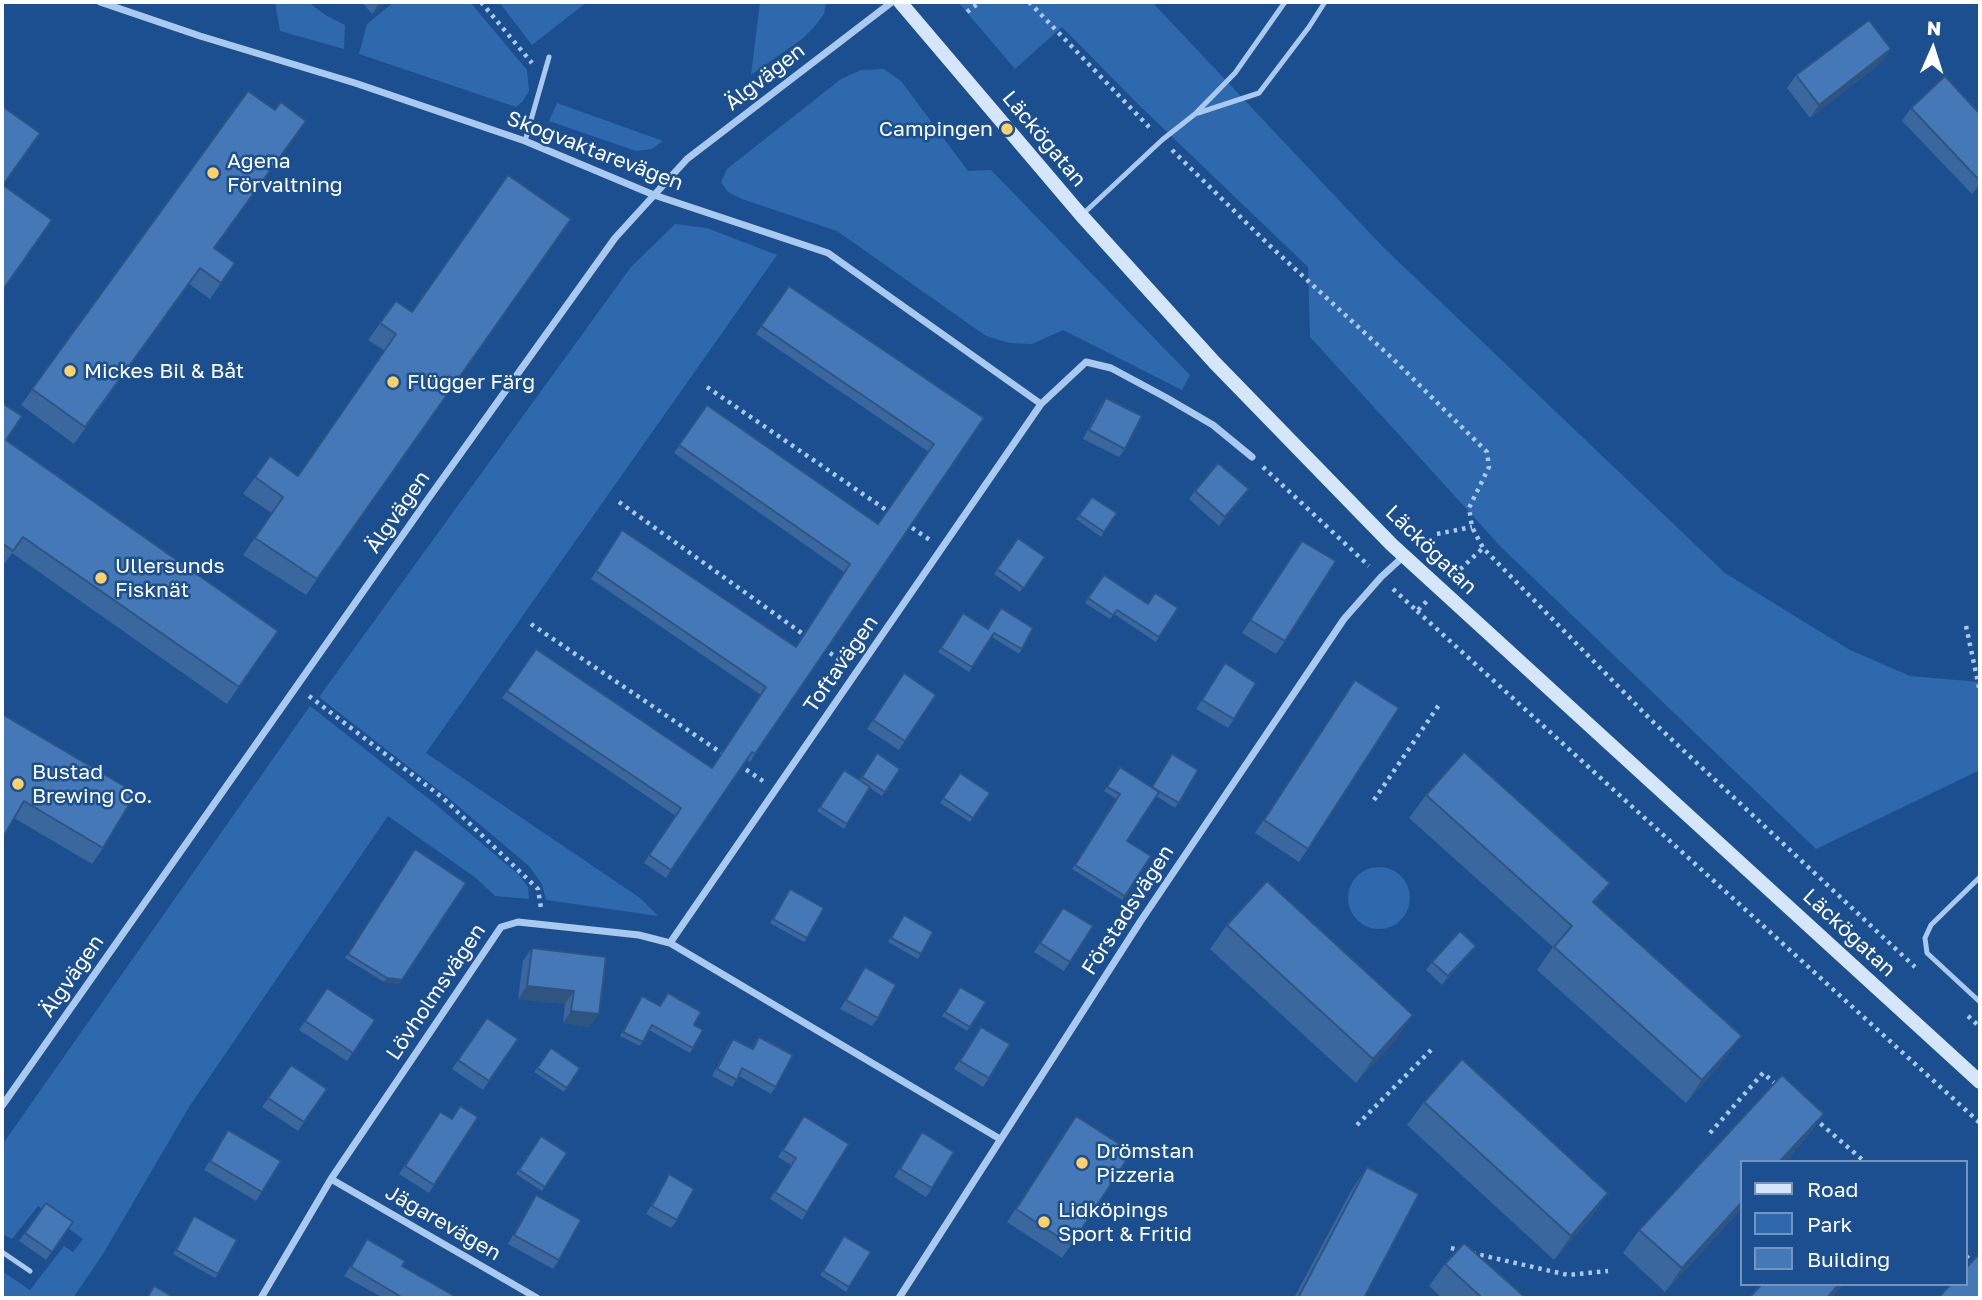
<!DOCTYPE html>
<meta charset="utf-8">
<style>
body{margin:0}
#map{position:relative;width:1982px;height:1300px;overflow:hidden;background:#1b4f8f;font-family:"Golos Text",sans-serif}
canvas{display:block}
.frame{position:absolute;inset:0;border:4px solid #fff;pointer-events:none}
.legend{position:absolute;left:1740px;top:1160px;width:228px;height:126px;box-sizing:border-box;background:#1b4f8f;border:2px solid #7695bc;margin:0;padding:9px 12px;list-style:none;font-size:21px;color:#fff}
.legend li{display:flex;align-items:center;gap:14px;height:35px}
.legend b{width:35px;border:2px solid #7695bc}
.north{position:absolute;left:1898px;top:14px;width:70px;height:70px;-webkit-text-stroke:5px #1b4f8f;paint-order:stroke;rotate:3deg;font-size:19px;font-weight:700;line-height:28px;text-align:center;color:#fff}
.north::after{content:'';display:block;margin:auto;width:24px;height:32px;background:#fff;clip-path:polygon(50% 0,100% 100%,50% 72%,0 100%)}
</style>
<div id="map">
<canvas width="1982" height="1300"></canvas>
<div class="frame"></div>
<ul class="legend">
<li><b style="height:9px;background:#d6e6fa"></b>Road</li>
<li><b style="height:19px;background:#2e69ad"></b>Park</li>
<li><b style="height:19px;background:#4478b7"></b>Building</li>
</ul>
<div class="north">N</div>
</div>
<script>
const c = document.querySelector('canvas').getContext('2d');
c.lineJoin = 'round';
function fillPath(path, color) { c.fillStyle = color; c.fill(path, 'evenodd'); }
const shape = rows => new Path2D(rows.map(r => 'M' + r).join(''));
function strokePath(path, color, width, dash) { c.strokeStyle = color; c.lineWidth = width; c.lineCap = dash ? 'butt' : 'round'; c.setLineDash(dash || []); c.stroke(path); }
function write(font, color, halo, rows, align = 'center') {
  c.font = font + ' "Golos Text",sans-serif'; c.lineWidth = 5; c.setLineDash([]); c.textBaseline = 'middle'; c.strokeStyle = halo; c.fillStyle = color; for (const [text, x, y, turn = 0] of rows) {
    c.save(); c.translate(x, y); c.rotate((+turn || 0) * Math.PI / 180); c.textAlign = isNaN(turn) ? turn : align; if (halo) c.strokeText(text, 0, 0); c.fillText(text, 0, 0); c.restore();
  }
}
fillPath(shape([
 [275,2,308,2,327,16,345,25,344,49,280,31],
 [394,2,470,2,527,70,529,91,522,102,516,107,359,54,367,24],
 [499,2,587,2,532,45],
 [760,2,826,2,824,14,815,26,802,39,751,75],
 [958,2,1152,2,1383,247,1725,573,1850,650,1910,676,1980,682,1980,770,1816,849,1502,548,1310,337,1308,267,1141,107,1062,27,1015,69],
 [884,69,901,81,968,171,991,170,1190,375,1182,390,1063,330,1032,344,1010,343,986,336,837,231,742,199,728,192,721,182,727,169,841,79,861,70],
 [557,103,663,141,652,149,636,151,549,121],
 [675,224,707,228,777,255,426,753,640,898,658,916,546,900,542,884,529,866,445,795,319,697,631,267],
 [310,706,434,803,519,875,528,887,529,899,495,896,476,878,388,816,189,1107,103,1254,73,1298,2,1298,2,1271,30,1290,64,1246,73,1252,83,1239,38,1206,12,1239,2,1234,2,1145],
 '1348 898a31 31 0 1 1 62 0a31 31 0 1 1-62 0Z'
]), '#2e69ad');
strokePath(shape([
 [481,2,532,63],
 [1029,2,1151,129],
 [967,12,980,2],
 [1172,150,1269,245,1392,358,1487,452,1489,467,1469,508,1472,527,1483,548,1652,721,1915,967],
 [707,387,892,514],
 [1263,467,1369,566],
 [619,502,807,637],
 [905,523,930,540],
 [1437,534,1472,527],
 [1454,575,1483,548],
 [1393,589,1417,611,1427,601],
 [1417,611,1980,1123],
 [531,624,726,756],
 [1966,626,1980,692],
 [823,648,844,663],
 [309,696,443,798,538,889,541,908],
 [739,765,763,781],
 [1374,800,1441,702],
 [1968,1016,1980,1027],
 [1814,1118,1865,1162],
 [1357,1125,1431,1050],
 [1710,1133,1763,1073,1779,1087],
 [1451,1248,1463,1251],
 [1472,1253,1568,1275,1608,1271],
 [1966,1256,1980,1269]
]), '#a9c9ee', 4.5, [3.5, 5]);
strokePath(shape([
 [1198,113,1259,93,1309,27,1325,2],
 [525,141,549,57],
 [1084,213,1162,140,1195,114,1235,73,1285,2],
 [1980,877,1931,925,1925,938,1927,953,1980,1002],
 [2,1252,30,1271]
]), '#a9c9ee', 5);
strokePath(shape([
 [100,2,200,36,355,83,525,141,654,195,828,253,1041,404],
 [670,943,1041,404,1086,362,1111,368,1165,397,1213,425,1252,457],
 [2,1106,428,499,615,238,687,159,892,2],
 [331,1179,537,1298],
 [261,1298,331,1179,501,927,518,922,639,935,670,943,1000,1139],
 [899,1298,1140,922,1344,619,1381,577,1405,555]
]), '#a9c9ee', 7);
strokePath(shape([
 [900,2,1081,215,1214,362,1391,544,1980,1082]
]), '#d6e6fa', 14);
fillPath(shape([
 [362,2,387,2,372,14],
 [1891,49,1882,62,1810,118,1787,88,1796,75],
 [248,91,214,249,235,263,210,299,189,284,74,444,21,405],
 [1911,108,1980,114,1980,187,1972,194,1902,121],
 [571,219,306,595,243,555,272,513,243,494,270,456,298,476,385,351,368,340,396,301,412,312],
 [789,286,984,418,755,754,750,762,746,759,666,878,644,863,676,816,502,698,536,649,712,768,761,695,591,579,622,530,795,647,844,572,674,453,707,405,878,524,929,452,756,334],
 [1106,398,1125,449,1119,457,1083,439,1100,406],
 [2,403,6,440,278,631,227,704,12,553,2,567],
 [1195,491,1243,498,1219,526,1189,499],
 [1092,497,1117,513,1101,537,1076,519],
 [1018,538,1045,557,1020,592,994,574],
 [1293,554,1285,641,1276,654,1242,633],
 [1104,575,1148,604,1178,608,1156,642,1114,614,1110,619,1085,603],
 [963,613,1022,649,1019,654,992,637,969,672,938,652],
 [1225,663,1234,719,1228,728,1196,709],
 [904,673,936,695,899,750,867,729],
 [1355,680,1308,849,1299,862,1255,833],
 [2,714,103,848,92,864,14,818],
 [877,753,900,769,882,796,870,788,844,829,817,811,844,770,859,780],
 [1120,767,1152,787,1198,770,1175,808,1156,796,1127,841,1151,856,1122,900,1072,869,1116,799,1104,791],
 [960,773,990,793,970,822,940,803],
 [1426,795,1595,904,1725,1059,1686,1103,1537,970,1553,947,1409,818],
 [415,849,399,984,384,982,345,958],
 [790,889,807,938,804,942,770,923],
 [1063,908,1093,926,1064,971,1034,952],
 [904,915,921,954,918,959,888,942],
 [1227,925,1397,1038,1356,1083,1210,949],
 [532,948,606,957,590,1027,563,1023,565,1004,518,999,523,961],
 [1470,954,1442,985,1426,970,1432,962],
 [865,967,878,1018,872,1026,840,1009],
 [960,987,986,1002,967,1031,942,1016],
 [327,988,375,1020,347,1061,299,1030],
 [642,996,694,1025,693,1048,690,1053,649,1030,640,1046,620,1036],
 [487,1018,518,1039,483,1090,452,1069],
 [981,1027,989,1078,983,1087,954,1069],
 [759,1037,776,1087,771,1094,739,1076,732,1087,712,1076,728,1046,733,1039,752,1048],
 [551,1048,580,1068,564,1092,534,1072],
 [291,1065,327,1089,298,1131,262,1107],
 [1782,1075,1824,1114,1807,1137,1785,1162,1742,1162,1742,1208,1665,1292,1623,1253,1639,1230],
 [1424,1102,1608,1193,1592,1216,1554,1260,1407,1125],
 [440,1112,451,1119,478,1117,429,1193,399,1174],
 [804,1116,807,1212,802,1220,770,1199,791,1165,778,1157],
 [1076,1116,1071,1245,1062,1258,1007,1222],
 [228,1130,262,1192,256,1201,204,1170],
 [922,1132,932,1188,926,1197,894,1177],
 [541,1136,567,1153,542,1191,516,1174],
 [1367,1167,1364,1298,1294,1298,1351,1191],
 [669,1174,677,1220,671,1228,646,1214],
 [536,1195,559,1260,553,1269,508,1244,530,1204],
 [46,1203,73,1222,46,1260,19,1241],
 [194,1216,218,1274,215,1278,173,1254],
 [844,1236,871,1252,846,1292,820,1275],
 [367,1239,402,1266,458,1298,383,1298,344,1276],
 [1445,1264,1526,1298,1442,1298,1429,1286]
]), '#3a679d');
fillPath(shape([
 [380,2,387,2,372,14],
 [1891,49,1882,62,1810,118,1819,105],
 [1980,183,1980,187,1972,194],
 [1249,489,1243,498,1219,526,1225,517],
 [1610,883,1594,906,1593,902],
 [1476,946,1470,954,1442,985,1448,976],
 [387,978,402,980,399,984,384,982],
 [527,986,574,991,565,1004,518,999],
 [571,1011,599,1014,590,1027,563,1023],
 [1413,1015,1397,1038,1356,1083,1373,1059],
 [1742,1036,1725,1059,1686,1103,1702,1080],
 [1824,1114,1807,1137,1785,1162,1779,1162],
 [1608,1193,1592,1216,1554,1260,1571,1236],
 [1742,1202,1742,1208,1665,1292,1682,1268],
 [1839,1284,1844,1284,1832,1298,1827,1298]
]), '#305480');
const building = shape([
 [1869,20,1891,49,1819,105,1796,75,1869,20],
 [1945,76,1980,114,1980,181,1911,108,1945,76],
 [248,91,275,110,281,102,306,121,214,248,235,263,221,283,200,268,85,427,32,389,248,91],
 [2,106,40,133,3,185,52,220,2,291,2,106],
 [508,175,571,219,317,579,255,538,283,497,255,477,270,456,298,476,396,334,380,323,396,301,412,312,508,175],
 [789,286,984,418,755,754,752,752,671,870,649,855,681,808,507,691,536,649,712,768,766,687,596,571,622,530,796,647,850,564,679,445,707,405,878,524,934,444,761,326,789,286],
 [1106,398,1142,416,1125,449,1089,430,1106,398],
 [2,403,22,416,6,440,278,631,239,687,23,537,13,551,2,543,2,403],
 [1218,463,1249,489,1225,517,1195,491,1218,463],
 [1092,497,1117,513,1104,532,1079,515,1092,497],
 [1018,538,1045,557,1024,588,997,569,1018,538],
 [1302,541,1336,561,1285,641,1250,620,1302,541],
 [1104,575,1148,604,1155,593,1178,608,1159,637,1117,610,1113,615,1088,598,1104,575],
 [1001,608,1033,628,1022,649,994,633,972,667,941,648,963,613,988,629,1001,608],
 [1225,663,1256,683,1234,719,1202,700,1225,663],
 [904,673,936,695,905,741,873,720,904,673],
 [1355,680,1399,708,1308,849,1264,820,1355,680],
 [2,714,136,793,103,848,24,801,2,839,2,714],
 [1464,752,1610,883,1593,902,1742,1036,1702,1080,1554,947,1572,926,1426,795,1464,752],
 [877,753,900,769,885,792,862,777,877,753],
 [1172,754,1198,770,1179,803,1152,787,1172,754],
 [1120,767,1159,792,1127,841,1151,856,1125,896,1075,865,1120,794,1107,787,1120,767],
 [844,770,870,787,847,824,820,807,844,770],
 [960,773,990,793,973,818,943,798,960,773],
 [415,849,466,883,402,980,387,978,348,954,415,849],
 [1267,881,1413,1015,1373,1059,1227,925,1267,881],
 [790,889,824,908,807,938,773,919,790,889],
 [1063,908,1093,926,1070,962,1040,943,1063,908],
 [904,915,933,932,921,954,891,938,904,915],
 [1460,931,1476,946,1448,976,1432,962,1460,931],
 [532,948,606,957,599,1014,571,1011,574,991,527,986,532,948],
 [865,967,896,985,878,1018,846,1000,865,967],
 [960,987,986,1002,970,1027,945,1012,960,987],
 [327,988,375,1020,353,1053,305,1021,327,988],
 [668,993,701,1012,694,1025,703,1030,693,1048,652,1025,643,1042,623,1032,642,996,660,1006,668,993],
 [487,1018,518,1039,489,1081,458,1060,487,1018],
 [981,1027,1010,1044,989,1078,960,1061,981,1027],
 [759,1037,793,1055,776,1087,742,1068,737,1080,717,1069,733,1039,753,1049,759,1037],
 [551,1048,580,1068,567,1088,537,1068,551,1048],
 [1462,1059,1608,1193,1571,1236,1424,1102,1462,1059],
 [291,1065,327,1089,304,1122,268,1098,291,1065],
 [1782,1075,1824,1114,1779,1162,1742,1162,1742,1202,1682,1268,1639,1230,1782,1075],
 [460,1106,478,1117,434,1185,405,1166,440,1112,452,1119,460,1106],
 [804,1116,849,1144,807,1212,775,1192,796,1158,783,1150,804,1116],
 [1076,1116,1132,1152,1071,1245,1016,1209,1076,1116],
 [228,1130,281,1161,262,1192,210,1161,228,1130],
 [922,1132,954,1152,932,1188,900,1169,922,1132],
 [541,1136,567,1153,545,1187,519,1170,541,1136],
 [1367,1167,1419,1194,1364,1298,1298,1298,1367,1167],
 [669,1174,694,1189,677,1220,652,1206,669,1174],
 [536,1195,581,1220,559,1260,514,1235,536,1195],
 [46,1203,73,1222,52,1252,25,1233,46,1203],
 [194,1216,237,1240,218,1274,176,1250,194,1216],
 [844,1236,871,1252,849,1287,823,1271,844,1236],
 [367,1239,405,1261,402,1266,458,1298,403,1298,351,1267,367,1239],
 [1464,1243,1526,1298,1478,1298,1480,1296,1445,1264,1464,1243],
 [1980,1253,1980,1298,1938,1298,1951,1284,1966,1284,1966,1268,1980,1253],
 [1762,1284,1839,1284,1827,1298,1749,1298,1762,1284],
 [154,1286,175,1298,147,1298,154,1286]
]);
fillPath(building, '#4478b7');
strokePath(building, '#305480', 2);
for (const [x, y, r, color] of [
 [1007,129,7,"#ffd166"],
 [213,173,7,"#ffd166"],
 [70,371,7,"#ffd166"],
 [393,382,7,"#ffd166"],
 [101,578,7,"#ffd166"],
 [18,784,7,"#ffd166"],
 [1082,1163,7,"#ffd166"],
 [1044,1222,7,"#ffd166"]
]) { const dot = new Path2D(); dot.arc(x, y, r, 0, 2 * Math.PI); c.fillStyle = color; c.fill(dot); strokePath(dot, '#1b4f8f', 2.5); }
write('21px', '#fff', '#1b4f8f', [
 ["Älgvägen",765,77,-38],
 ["Läckögatan",1044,139,50],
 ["Skogvaktarevägen",595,151,21],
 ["Älgvägen",398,512,-55],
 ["Läckögatan",1431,550,44],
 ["Toftavägen",841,664,-55],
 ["Förstadsvägen",1128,910,-57],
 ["Läckögatan",1849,933,43],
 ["Älgvägen",72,976,-55],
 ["Lövholmsvägen",436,992,-56],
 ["Jägarevägen",443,1223,30]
]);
write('21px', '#fff', '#1b4f8f', [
 ["Campingen",993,129,"right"],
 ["Agena",227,161],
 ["Förvaltning",227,185],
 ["Mickes Bil & Båt",84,371],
 ["Flügger Färg",407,382],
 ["Ullersunds",115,566],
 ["Fisknät",115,590],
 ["Bustad",32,772],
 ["Brewing Co.",32,796],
 ["Drömstan",1096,1151],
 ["Pizzeria",1096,1175],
 ["Lidköpings",1058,1210],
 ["Sport & Fritid",1058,1234]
], 'left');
</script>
